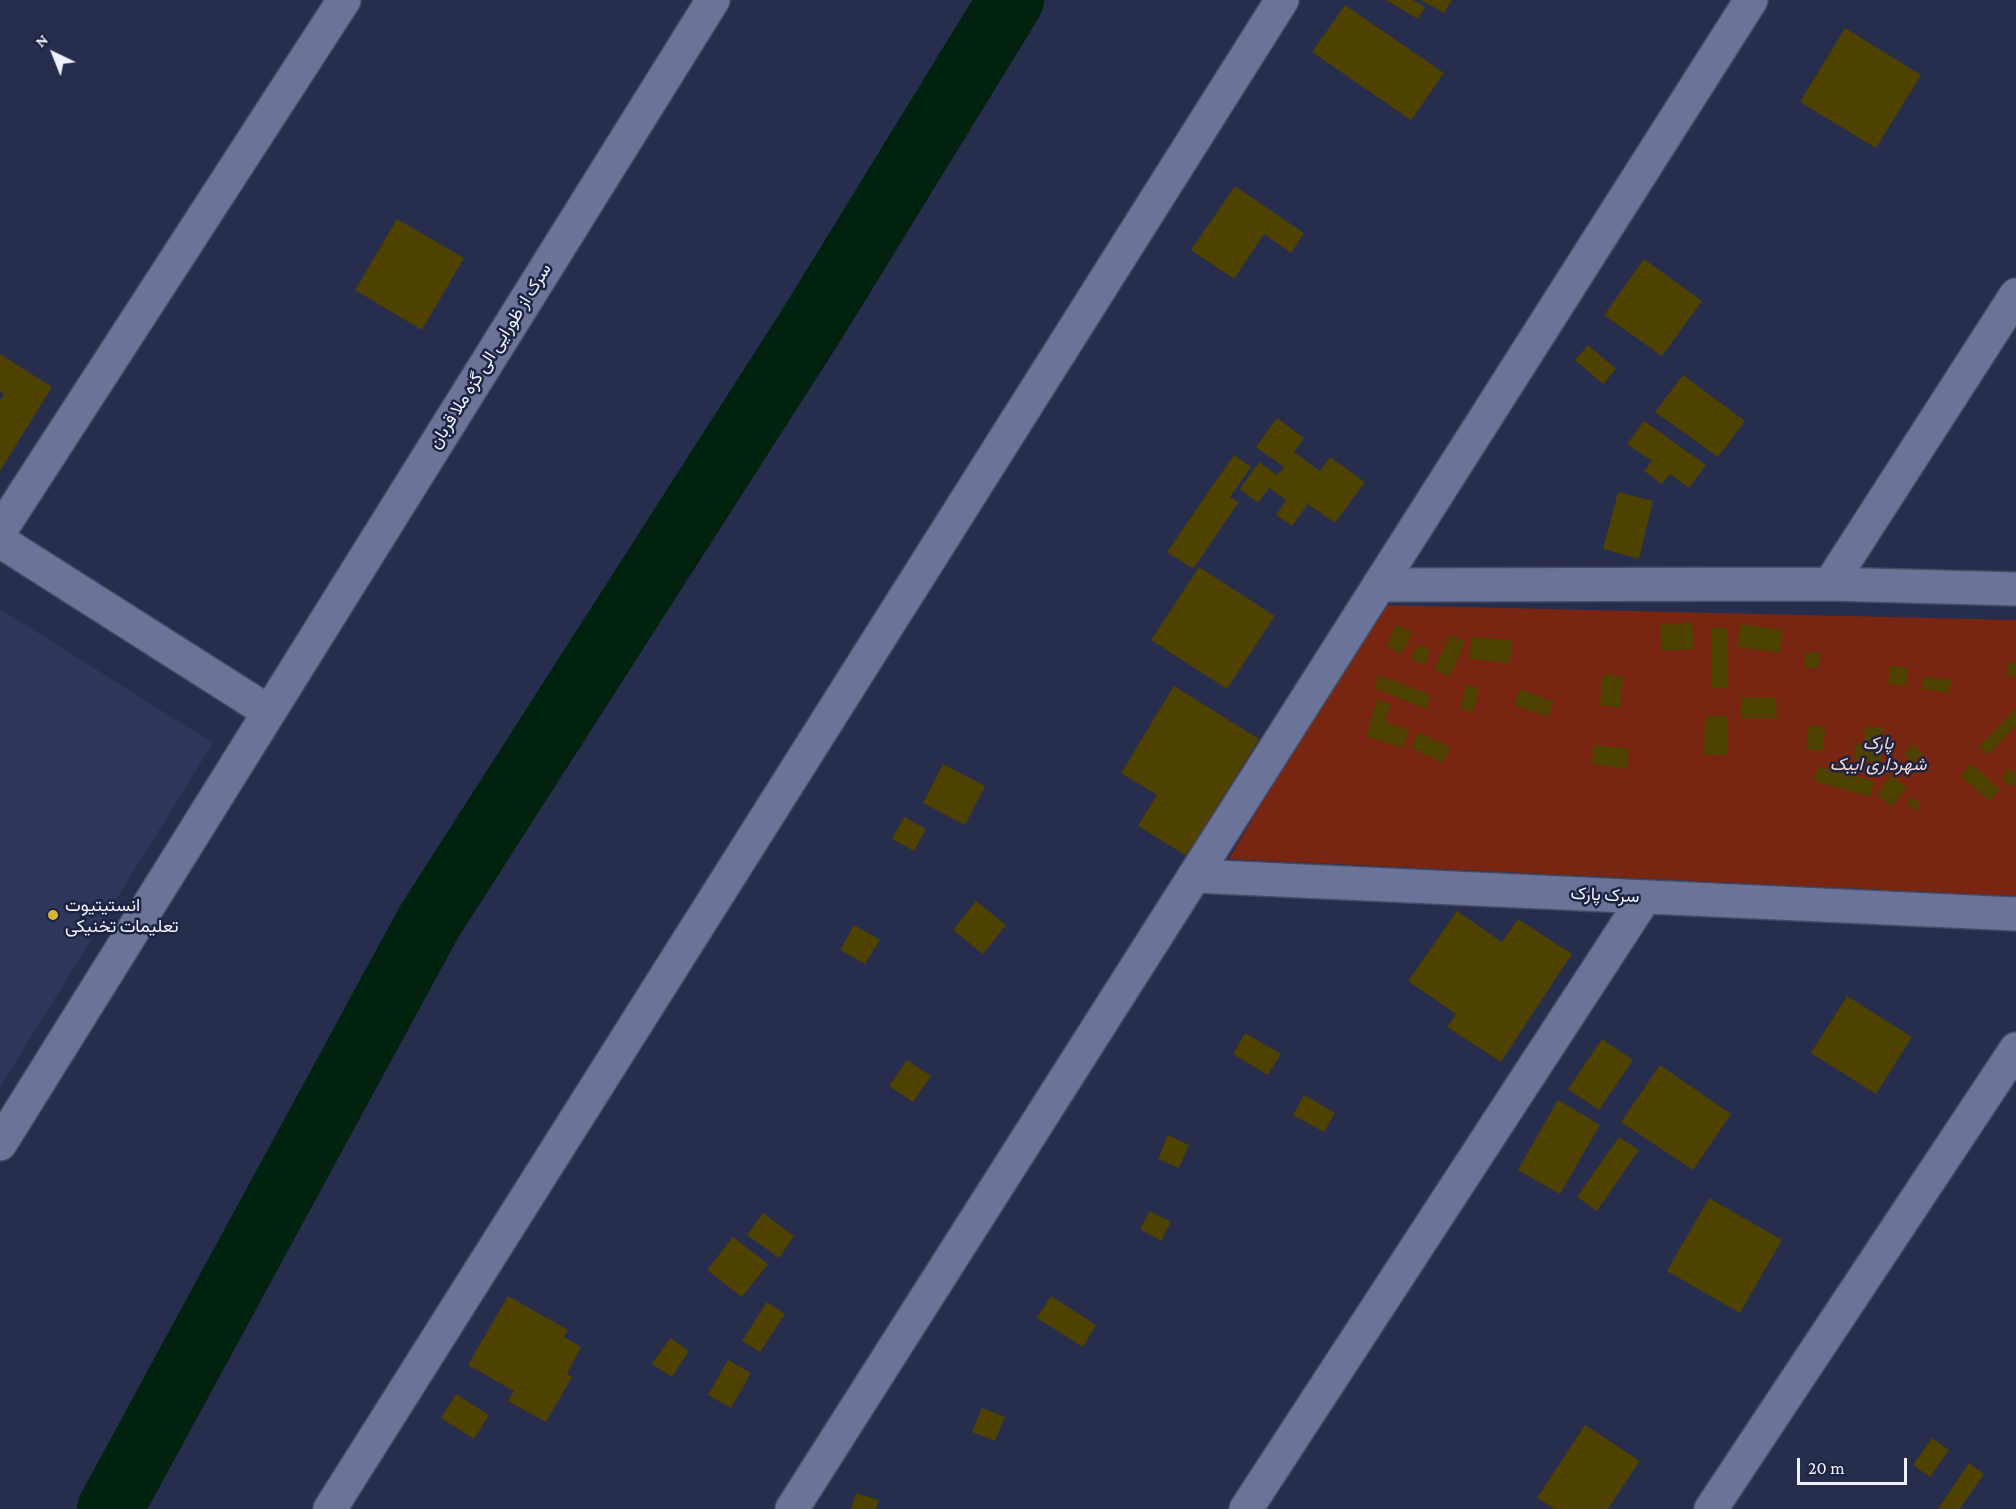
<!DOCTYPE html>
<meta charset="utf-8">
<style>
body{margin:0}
#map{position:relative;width:2016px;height:1509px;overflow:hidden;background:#272d4d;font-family:"Crimson Pro",serif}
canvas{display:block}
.north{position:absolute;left:24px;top:24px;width:60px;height:60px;-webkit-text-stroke:4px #1d2342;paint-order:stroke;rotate:317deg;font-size:16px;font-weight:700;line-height:24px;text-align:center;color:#eef2fe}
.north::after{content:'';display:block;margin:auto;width:21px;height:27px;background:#eef2fe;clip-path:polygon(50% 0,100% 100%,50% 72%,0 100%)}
.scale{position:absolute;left:1797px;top:1458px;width:110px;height:27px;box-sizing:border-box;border:3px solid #eef2fe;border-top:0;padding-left:8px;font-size:18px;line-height:21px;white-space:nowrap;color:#eef2fe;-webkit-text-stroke:4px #1d2342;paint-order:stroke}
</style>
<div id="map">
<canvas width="2016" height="1509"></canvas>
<div class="north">N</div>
<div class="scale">20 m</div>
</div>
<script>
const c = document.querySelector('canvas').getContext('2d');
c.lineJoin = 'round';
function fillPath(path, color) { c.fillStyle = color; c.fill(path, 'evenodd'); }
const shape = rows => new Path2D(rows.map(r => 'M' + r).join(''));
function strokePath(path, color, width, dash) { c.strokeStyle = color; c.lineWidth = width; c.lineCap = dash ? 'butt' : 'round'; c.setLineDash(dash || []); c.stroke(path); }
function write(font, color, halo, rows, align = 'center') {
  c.font = font + ' "Crimson Pro",Vazirmatn,serif'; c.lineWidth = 5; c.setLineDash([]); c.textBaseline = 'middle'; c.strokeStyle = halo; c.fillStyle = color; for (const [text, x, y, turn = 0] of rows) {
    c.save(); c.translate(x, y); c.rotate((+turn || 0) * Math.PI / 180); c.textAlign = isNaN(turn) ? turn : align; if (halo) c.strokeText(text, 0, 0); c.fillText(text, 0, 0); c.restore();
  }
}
fillPath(shape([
 [0,609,213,743,0,1087]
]), '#2f365b');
fillPath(shape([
 [1378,605,2016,620,2016,896,1229,859]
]), '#782611');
strokePath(shape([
 [110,1509,429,922,814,321,1011,0]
]), '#022210', 66);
fillPath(shape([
 [1386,0,1413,0,1425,7,1418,19],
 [1421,0,1452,0,1444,13],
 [1345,5,1444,73,1411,120,1312,52],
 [1845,28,1921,75,1876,148,1800,102],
 [1235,186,1304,233,1291,253,1264,234,1234,279,1191,250],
 [397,219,464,258,422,330,355,290],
 [1644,259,1702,301,1662,356,1604,315],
 [1588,345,1616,369,1603,384,1575,360],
 [0,354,52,387,0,471,0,400,4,394,0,392],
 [1683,375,1745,421,1718,457,1655,412],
 [1277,418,1304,438,1294,452,1320,471,1330,457,1365,482,1335,523,1308,504,1292,526,1276,515,1286,500,1269,488,1258,503,1240,489,1259,462,1277,475,1284,467,1256,447],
 [1644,421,1706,465,1689,488,1670,474,1662,484,1644,471,1652,461,1627,444],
 [1234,455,1251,467,1230,497,1239,502,1193,569,1167,552],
 [1618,492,1653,501,1639,559,1603,549],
 [1199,567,1275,616,1227,689,1151,640],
 [1692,622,1694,649,1662,651,1660,625],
 [1740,624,1783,630,1780,653,1737,647],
 [1396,625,1412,632,1402,654,1386,647],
 [1711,628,1728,628,1728,688,1711,688],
 [1450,635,1465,641,1450,677,1434,670],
 [1472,637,1512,640,1510,663,1469,659],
 [1416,645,1430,649,1426,664,1412,660],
 [1806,652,1821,653,1819,668,1804,667],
 [2008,662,2016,663,2016,677,2006,675],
 [1890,666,1908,668,1906,686,1888,684],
 [1603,674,1623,676,1621,707,1600,705],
 [1379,675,1431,695,1426,709,1374,688],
 [1924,677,1951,680,1949,693,1922,689],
 [1466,685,1479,688,1473,712,1460,709],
 [1174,686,1259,739,1187,856,1138,826,1157,795,1121,773],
 [1520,689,1554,702,1548,717,1514,705],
 [1741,697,1776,698,1777,718,1741,718],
 [1377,700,1391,704,1385,722,1409,730,1403,748,1366,736],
 [2016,708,2016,726,1988,755,1979,747],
 [1705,716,1728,716,1727,755,1704,755],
 [1809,725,1826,727,1822,751,1806,749],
 [1865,727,1883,728,1881,763,1854,760,1855,744,1864,745],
 [1418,732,1450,747,1443,763,1411,748],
 [1913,744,1923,754,1914,763,1904,754],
 [1594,745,1629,749,1627,769,1592,764],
 [1971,763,2000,789,1989,801,1960,776],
 [943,764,985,786,965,825,923,803],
 [1818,766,1874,781,1870,797,1814,781],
 [2009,768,2016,773,2016,782,2012,787,2001,779],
 [1891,775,1907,787,1892,807,1877,795],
 [1912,797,1921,805,1915,811,1907,803],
 [904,817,926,829,914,851,892,839],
 [976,901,1006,925,983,954,953,930],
 [1457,911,1502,942,1518,919,1572,954,1501,1062,1447,1027,1456,1014,1408,981],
 [854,925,880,940,865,964,840,950],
 [1847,996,1912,1037,1876,1094,1811,1053],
 [1245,1033,1281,1054,1268,1075,1233,1054],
 [1602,1039,1633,1060,1599,1110,1568,1089],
 [907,1060,931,1076,913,1102,889,1086],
 [1660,1065,1731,1114,1693,1170,1621,1122],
 [1304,1095,1335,1113,1324,1132,1293,1115],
 [1558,1100,1600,1125,1560,1194,1518,1170],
 [1168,1135,1189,1145,1179,1168,1158,1159],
 [1619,1137,1639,1150,1597,1211,1577,1197],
 [1709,1198,1782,1240,1740,1313,1667,1271],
 [1150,1211,1171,1222,1161,1241,1140,1229],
 [763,1213,794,1236,779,1258,747,1235],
 [733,1237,768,1264,742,1297,707,1270],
 [508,1296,568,1330,564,1337,581,1347,567,1374,572,1377,546,1422,508,1401,514,1391,468,1365],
 [1051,1296,1096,1325,1083,1347,1037,1318],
 [767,1302,785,1314,760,1352,742,1341],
 [670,1338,689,1351,672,1377,652,1364],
 [728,1360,751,1373,731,1408,708,1395],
 [456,1394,489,1415,474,1439,441,1418],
 [982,1408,1005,1417,995,1441,972,1432],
 [1585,1425,1640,1461,1608,1509,1555,1509,1537,1498],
 [1932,1438,1949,1450,1930,1477,1913,1465],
 [1969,1463,1984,1474,1960,1509,1938,1509],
 [856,1493,879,1500,876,1509,851,1509]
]), '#4f4100');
const minor = shape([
 [0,531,344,0],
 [0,541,269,712],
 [1830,584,2016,295],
 [1379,585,1830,584,2016,589],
 [1194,876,2016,914],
 [330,1509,1282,0],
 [792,1509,1751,0],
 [1246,1509,1645,897],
 [1711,1509,2016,1049]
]);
const tertiary = shape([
 [0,1144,713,0]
]);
strokePath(minor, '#454963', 36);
strokePath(tertiary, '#454963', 36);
strokePath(minor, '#6b7398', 33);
strokePath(tertiary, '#6b7398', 33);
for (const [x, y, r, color] of [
 [53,915,6,"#d5b535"]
]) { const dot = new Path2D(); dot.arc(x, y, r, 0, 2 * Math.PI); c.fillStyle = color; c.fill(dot); strokePath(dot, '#1d2342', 2); }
write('18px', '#eef2fe', '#1d2342', [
 ["سرک از ظورایی الی گزه ملا قربان",490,356,-58],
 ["سرک پارک",1605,895,3]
]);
write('italic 18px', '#f2d7d0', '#1d2342', [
 ["پارک",1878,743],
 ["شهرداری ایبک",1878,764]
]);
write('18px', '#eef2fe', '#1d2342', [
 ["انستیتیوت",65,905],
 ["تعلیمات تخنیکی",65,926]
], 'left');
</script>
